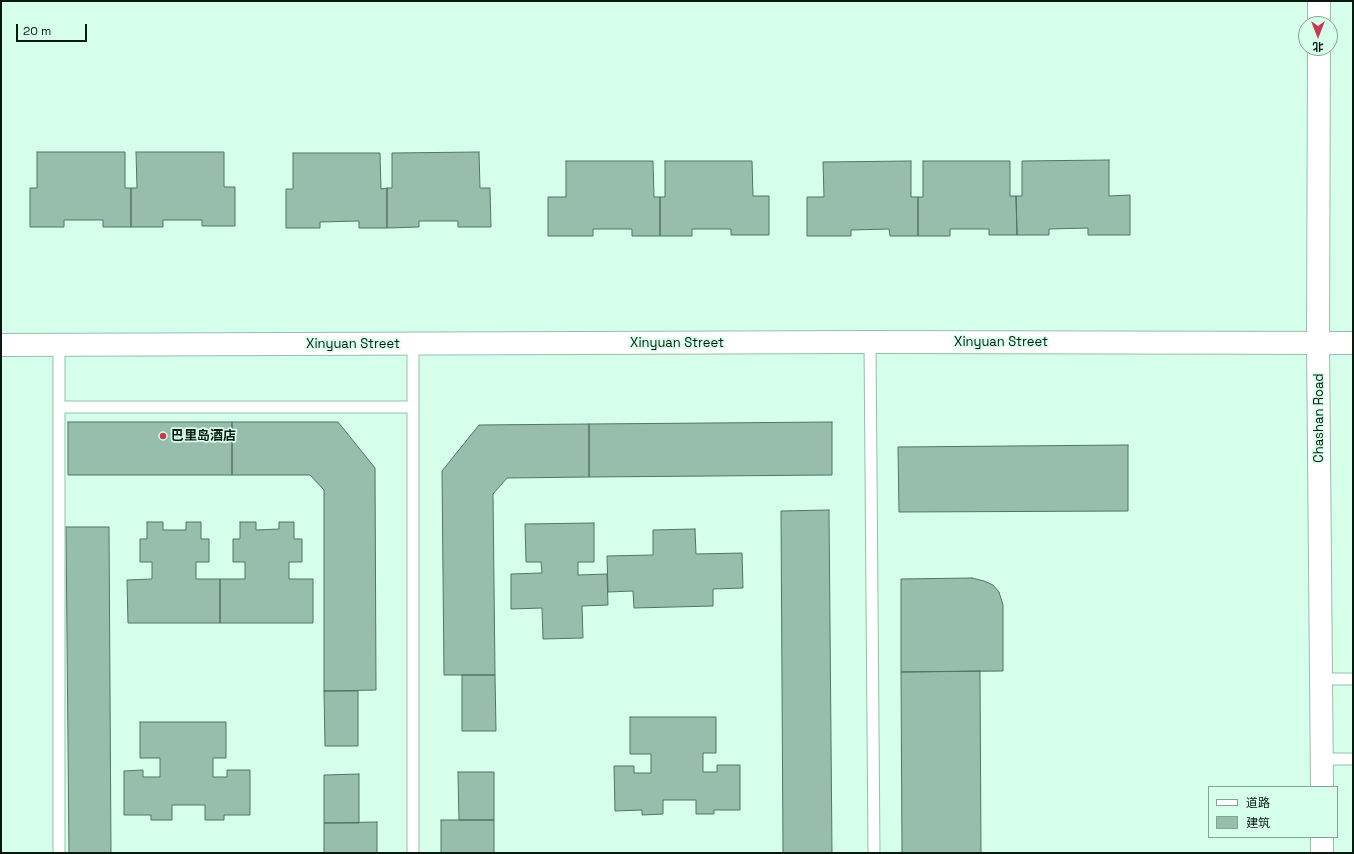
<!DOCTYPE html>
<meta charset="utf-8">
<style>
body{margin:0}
#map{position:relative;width:1354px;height:854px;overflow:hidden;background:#d5ffeb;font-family:"Space Grotesk","Noto Sans SC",sans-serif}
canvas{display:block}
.frame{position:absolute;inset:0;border:2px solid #081811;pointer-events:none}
.legend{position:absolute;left:1208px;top:786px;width:130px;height:52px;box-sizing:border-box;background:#d5ffeb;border:1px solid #83a394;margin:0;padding:5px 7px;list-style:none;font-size:12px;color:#081811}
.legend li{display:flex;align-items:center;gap:8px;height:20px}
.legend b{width:20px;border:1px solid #83a394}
.north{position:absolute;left:1298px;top:16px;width:40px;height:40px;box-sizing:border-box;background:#d5ffeb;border:1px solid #83a394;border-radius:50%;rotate:180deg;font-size:11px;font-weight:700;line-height:16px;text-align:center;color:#081811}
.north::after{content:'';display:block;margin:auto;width:14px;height:18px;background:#c93953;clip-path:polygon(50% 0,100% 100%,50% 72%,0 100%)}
.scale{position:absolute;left:16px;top:24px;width:71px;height:18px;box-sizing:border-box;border:2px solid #081811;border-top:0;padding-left:5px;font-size:12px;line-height:14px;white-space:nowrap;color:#081811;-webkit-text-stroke:3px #d5ffeb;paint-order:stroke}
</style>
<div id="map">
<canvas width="1354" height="854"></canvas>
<div class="frame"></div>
<ul class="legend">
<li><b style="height:5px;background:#fff"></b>道路</li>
<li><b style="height:11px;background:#97beac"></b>建筑</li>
</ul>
<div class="north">北</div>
<div class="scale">20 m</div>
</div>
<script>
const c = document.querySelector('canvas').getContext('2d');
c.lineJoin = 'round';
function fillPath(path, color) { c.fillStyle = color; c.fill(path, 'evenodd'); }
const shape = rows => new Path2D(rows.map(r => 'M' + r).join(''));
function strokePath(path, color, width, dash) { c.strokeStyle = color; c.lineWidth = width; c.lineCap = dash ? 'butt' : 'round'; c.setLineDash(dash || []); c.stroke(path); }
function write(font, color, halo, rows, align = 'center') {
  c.font = font + ' "Space Grotesk","Noto Sans SC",sans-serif'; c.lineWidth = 3.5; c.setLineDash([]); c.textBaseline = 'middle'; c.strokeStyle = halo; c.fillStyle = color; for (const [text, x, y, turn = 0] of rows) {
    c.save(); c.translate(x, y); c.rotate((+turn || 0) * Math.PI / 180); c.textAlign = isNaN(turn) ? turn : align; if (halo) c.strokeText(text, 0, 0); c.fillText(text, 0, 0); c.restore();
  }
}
const building = shape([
 [37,152,125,152,125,188,131,188,131,227,103,227,103,220,64,220,64,227,30,227,30,188,37,188,37,152],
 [136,152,224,152,224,187,235,187,235,226,202,226,202,220,163,220,163,227,131,227,131,188,137,188,136,152],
 [479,152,480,188,490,188,491,227,458,227,458,221,419,221,419,227,387,228,387,188,392,188,392,153,479,152],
 [293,153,380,153,381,189,387,188,387,228,359,228,359,221,320,222,320,228,286,228,286,189,293,189,293,153],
 [1109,160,1109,196,1130,195,1130,235,1088,235,1088,228,1049,229,1049,235,1017,235,1016,196,1022,196,1022,161,1109,160],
 [566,161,653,161,654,197,660,197,660,236,632,236,632,229,593,229,593,236,548,236,548,197,566,197,566,161],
 [665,161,752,161,753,196,769,196,769,235,731,235,731,229,692,229,692,236,660,236,660,197,665,197,665,161],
 [911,161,911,197,918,197,918,236,890,236,889,229,851,230,851,236,807,236,807,197,824,197,823,162,911,161],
 [923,161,1010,161,1010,196,1016,196,1017,235,989,235,989,229,950,229,950,236,918,236,918,197,923,197,923,161],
 [68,422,232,422,232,475,68,475,68,422],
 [232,422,338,422,375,468,376,690,324,691,324,490,310,475,232,475,232,422],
 [832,422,832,475,589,477,589,424,832,422],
 [589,424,589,477,507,478,493,494,495,675,444,675,442,471,479,425,589,424],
 [1128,445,1128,511,899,512,898,447,1128,445],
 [829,510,832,853,783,853,781,511,829,510],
 [147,522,163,522,163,530,186,530,186,522,201,522,201,539,209,539,209,562,196,562,196,579,220,579,220,623,128,623,127,580,152,579,152,562,140,562,140,539,147,539,147,522],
 [240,522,256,522,256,530,279,529,279,522,294,522,294,539,302,539,302,562,289,562,289,579,313,579,313,623,220,623,220,579,245,579,245,562,233,562,233,539,240,539,240,522],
 [594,523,594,562,578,562,578,575,607,574,608,605,582,606,583,638,543,639,542,608,511,609,511,574,542,573,541,562,526,562,525,524,594,523],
 [66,527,109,527,111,853,69,853,66,527],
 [695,529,696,554,742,553,743,588,713,589,713,606,634,608,633,591,608,592,607,556,653,555,653,530,695,529],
 [972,578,984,581,993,585,999,592,1003,605,1003,671,901,672,901,579,972,578],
 [980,671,981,853,902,853,901,672,980,671],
 [462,675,495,675,496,731,462,731,462,675],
 [324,691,358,691,358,746,325,746,324,691],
 [630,717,716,717,716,753,703,753,703,772,717,772,717,765,740,765,740,810,714,810,714,814,696,814,696,800,663,800,663,814,642,815,642,810,615,811,614,766,634,766,634,773,651,773,651,754,630,754,630,717],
 [140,722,226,722,226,758,213,758,213,777,227,777,227,770,250,770,250,815,224,815,224,820,205,820,205,805,172,805,172,820,151,820,151,815,124,815,124,771,143,770,143,777,160,777,160,758,140,758,140,722],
 [458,772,494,772,494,820,459,820,458,772],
 [359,774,359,823,324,823,324,775,359,774],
 [441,820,494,820,494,853,441,853,441,820],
 [377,822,377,853,324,853,324,823,377,822]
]);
fillPath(building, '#97beac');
strokePath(building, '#507565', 1);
const service = shape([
 [870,342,874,853],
 [59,407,413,407],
 [1321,679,1353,679],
 [1322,759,1353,759],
 [59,853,59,344],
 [413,853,413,343]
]);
const minor = shape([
 [1,345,870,342,1353,343]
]);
const secondary = shape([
 [1319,24,1319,1],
 [1319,48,1318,342,1322,787],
 [1322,837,1322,853]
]);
strokePath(service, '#96beab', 13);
strokePath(minor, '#96beab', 24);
strokePath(secondary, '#96beab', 24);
strokePath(service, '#fff', 11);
strokePath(minor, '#fff', 22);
strokePath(secondary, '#fff', 22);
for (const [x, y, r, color] of [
 [163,436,4,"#c93953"]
]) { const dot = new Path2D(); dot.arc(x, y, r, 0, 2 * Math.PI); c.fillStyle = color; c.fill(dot); strokePath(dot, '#d5ffeb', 1.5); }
write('13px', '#081811', '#d5ffeb', [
 ["Xinyuan Street",1001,342],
 ["Xinyuan Street",677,343],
 ["Xinyuan Street",353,344],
 ["Chashan Road",1319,418,-90]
]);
write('bold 13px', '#081811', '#d5ffeb', [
 ["巴里岛酒店",171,436]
], 'left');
</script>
